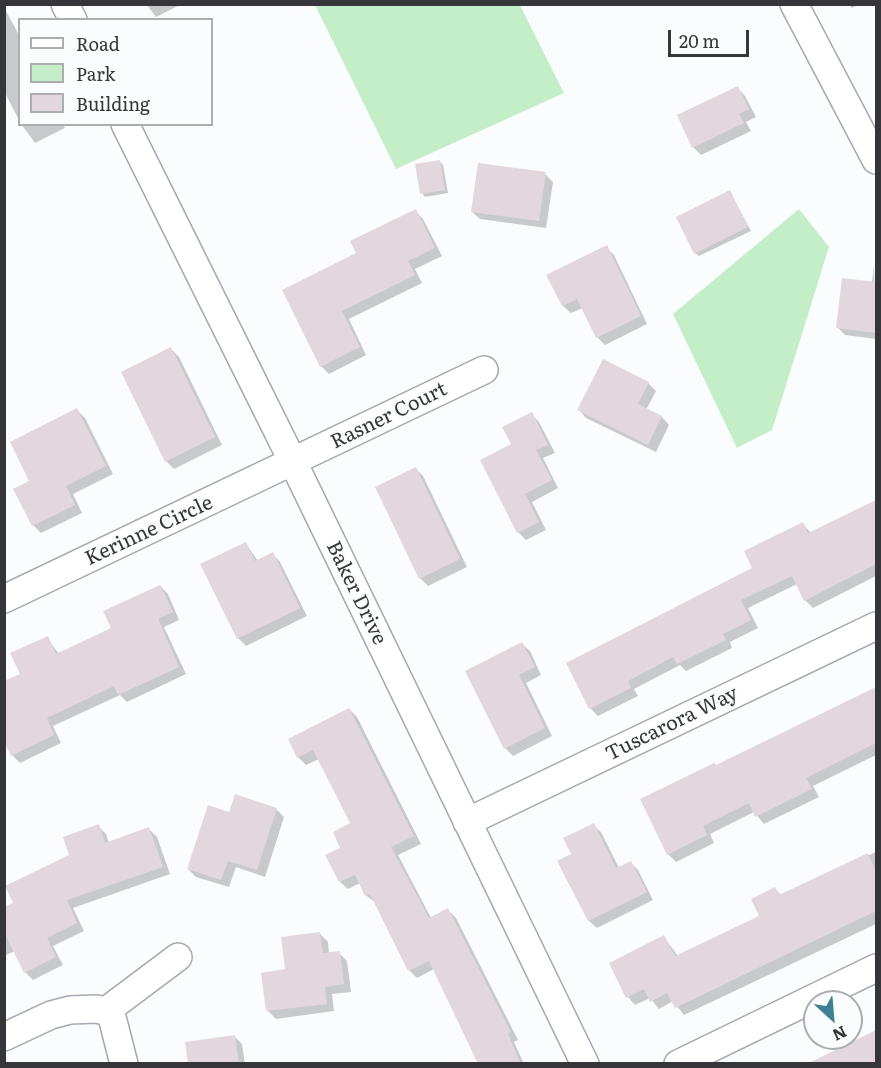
<!DOCTYPE html>
<style>
body{margin:0}
#map{position:relative;width:881px;height:1068px;overflow:hidden;background:#fbfcfe;font-family:Literata,serif}
canvas{display:block}
.frame{position:absolute;inset:0;border:6px solid #36363a;pointer-events:none}
.legend{position:absolute;left:18px;top:18px;width:195px;height:108px;box-sizing:border-box;background:#fbfcfe;border:2px solid #acadb0;margin:0;padding:8px 10px;list-style:none;font-size:18px;color:#36363a}
.legend li{display:flex;align-items:center;gap:12px;height:30px}
.legend b{width:30px;border:2px solid #acadb0}
.north{position:absolute;left:803px;top:990px;width:60px;height:60px;box-sizing:border-box;background:#fbfcfe;border:2px solid #acadb0;border-radius:50%;rotate:154deg;font-size:16px;font-weight:700;line-height:24px;text-align:center;color:#36363a}
.north::after{content:'';display:block;margin:auto;width:21px;height:27px;background:#408094;clip-path:polygon(50% 0,100% 100%,50% 72%,0 100%)}
.scale{position:absolute;left:668px;top:30px;width:81px;height:27px;box-sizing:border-box;border:3px solid #36363a;border-top:0;padding-left:8px;font-size:18px;line-height:21px;white-space:nowrap;color:#36363a;-webkit-text-stroke:4px #fbfcfe;paint-order:stroke}
</style>
<div id="map">
<canvas width="881" height="1068"></canvas>
<div class="frame"></div>
<ul class="legend">
<li><b style="height:8px;background:#fff"></b>Road</li>
<li><b style="height:16px;background:#c4eec7"></b>Park</li>
<li><b style="height:16px;background:#e2d7dc"></b>Building</li>
</ul>
<div class="north">N</div>
<div class="scale">20 m</div>
</div>
<script>
const c = document.querySelector('canvas').getContext('2d');
c.lineJoin = 'round';
function fillPath(path, color) { c.fillStyle = color; c.fill(path, 'evenodd'); }
const shape = rows => new Path2D(rows.map(r => 'M' + r).join(''));
function strokePath(path, color, width, dash) { c.strokeStyle = color; c.lineWidth = width; c.lineCap = dash ? 'butt' : 'round'; c.setLineDash(dash || []); c.stroke(path); }
function write(font, color, halo, rows, align = 'center') {
  c.font = font + ' Literata,serif'; c.lineWidth = 4.5; c.setLineDash([]); c.textBaseline = 'middle'; c.strokeStyle = halo; c.fillStyle = color; for (const [text, x, y, turn = 0] of rows) {
    c.save(); c.translate(x, y); c.rotate((+turn || 0) * Math.PI / 180); c.textAlign = isNaN(turn) ? turn : align; if (halo) c.strokeText(text, 0, 0); c.fillText(text, 0, 0); c.restore();
  }
}
fillPath(shape([
 [315,5,520,5,564,93,396,169],
 [799,209,829,247,772,430,737,448,673,314]
]), '#c4eec7');
fillPath(shape([
 [146,4,182,4,156,17],
 [848,4,860,4,852,8],
 [4,7,20,37,20,122,4,91],
 [738,88,745,96,756,117,746,122,751,131,701,155,693,147],
 [21,124,63,124,65,128,35,143],
 [440,162,443,165,448,193,425,197,422,193],
 [545,174,553,182,546,228,480,219,472,212],
 [730,192,751,231,699,256,695,253],
 [415,211,423,219,442,256,415,269,422,283,349,319,366,355,329,374,321,366,358,254],
 [606,247,614,255,647,324,605,345,597,337,583,308,571,313,563,306],
 [874,265,876,339,845,335,837,327,872,283],
 [171,349,179,357,222,445,174,469,166,461],
 [648,383,656,391,646,410,662,417,669,425,656,452,586,418,579,410],
 [77,410,85,418,113,474,73,494,82,513,41,533,33,525,31,481],
 [531,414,539,422,555,453,543,458,558,488,532,502,546,530,526,540,518,532,513,445],
 [415,468,423,476,467,567,428,586,420,578],
 [876,502,876,576,813,608,805,600,797,584,748,608,758,628,730,642,732,648,686,671,680,665,634,689,638,696,598,716,590,708,754,569,803,524,811,533],
 [246,544,258,561,273,554,280,562,307,616,246,646,238,638],
 [160,586,168,594,179,620,164,627,186,674,127,702,120,695,53,726,61,743,20,763,12,755,22,674,47,638,59,654,113,629],
 [522,644,530,651,541,675,526,683,552,736,513,756,505,748],
 [876,688,876,755,813,786,819,797,764,824,754,812,710,834,714,843,676,862,668,854,716,767],
 [349,709,357,717,421,844,398,855,431,918,448,910,456,918,518,1040,514,1042,524,1064,480,1064,434,969,417,978,409,970,376,903,367,896,360,883,348,889,340,882,343,849,352,824,319,759,306,765,298,757],
 [236,796,277,810,284,817,265,877,236,867,229,887,196,877,188,869,230,814],
 [593,825,601,832,619,868,631,863,638,870,653,900,597,928,589,921,559,862,573,855],
 [98,826,106,834,109,843,149,829,157,837,170,874,73,908,84,931,53,946,63,965,33,980,25,972,15,951,4,956,4,909,15,903,71,856],
 [876,852,876,924,684,1015,673,1001,659,1009,650,998,635,1005,628,997,664,937,678,956,761,917,775,889,782,896],
 [320,934,328,942,329,954,339,953,347,961,351,992,332,994,334,1011,276,1019,268,1011,286,971],
 [234,1036,242,1044,245,1064,189,1064]
]), '#0003');
fillPath(shape([
 [738,86,749,109,739,114,744,123,692,148,677,115],
 [440,160,445,190,420,194,415,164],
 [478,163,546,172,539,221,471,212],
 [730,190,748,227,694,254,676,217],
 [416,209,435,248,408,261,415,275,342,311,360,347,320,367,282,290,356,253,350,241],
 [607,245,641,316,596,338,577,299,562,306,546,275],
 [842,278,876,282,876,333,836,328],
 [171,347,215,437,165,462,121,372],
 [603,359,649,382,638,404,662,416,648,445,577,410],
 [77,408,106,466,66,486,75,505,32,526,13,489,29,481,10,442],
 [532,412,548,445,536,450,552,480,525,494,539,522,517,533,480,460,511,444,502,427],
 [416,467,460,559,419,579,375,487],
 [876,500,876,564,804,601,792,576,741,600,751,620,723,634,726,640,677,664,673,657,628,681,631,688,589,709,566,663,752,568,744,551,803,522,808,533],
 [246,542,255,561,273,552,300,608,237,639,200,564],
 [160,585,173,612,158,619,179,667,118,695,114,686,47,718,54,735,11,756,4,742,4,681,20,674,10,653,48,636,56,654,111,628,103,611],
 [522,642,535,667,519,675,545,728,504,749,465,671],
 [876,687,876,743,806,778,812,789,755,817,749,803,703,826,707,835,667,855,640,799,714,763,716,765],
 [349,708,414,836,391,847,429,918,448,908,511,1032,508,1034,521,1064,478,1064,429,961,408,971,370,894,365,896,355,875,339,882,325,855,340,848,333,832,350,823,313,750,297,758,288,739],
 [235,794,277,808,257,870,228,861,221,880,187,869,208,805,229,812],
 [594,823,616,868,631,861,647,892,588,921,557,861,571,854,563,838],
 [99,824,105,843,149,827,163,867,67,900,77,923,47,938,56,957,24,973,4,932,4,907,13,903,5,886,69,855,63,837],
 [868,853,876,872,876,911,675,1008,667,993,650,1002,644,989,626,998,609,963,664,935,675,956,759,916,751,899,775,887,779,895],
 [320,932,323,953,340,951,344,984,325,987,327,1004,266,1011,261,973,285,969,281,937],
 [876,1030,876,1064,807,1064],
 [235,1035,239,1064,188,1064,185,1042]
]), '#e2d7dc');
const minor = shape([
 [65,4,73,20],
 [794,4,876,160],
 [125,124,293,462,585,1064],
 [4,599,484,370],
 [467,822,876,626],
 [106,1011,112,1017,124,1064],
 [4,1037,51,1015,70,1010,96,1009,106,1011,178,957],
 [678,1064,876,968]
]);
strokePath(minor, '#a6a8b1', 30);
strokePath(minor, '#fff', 27);
write('20px', '#36363a', '#fbfcfe', [
 ["Rasner Court",389,416,-26],
 ["Kerinne Circle",149,531,-25],
 ["Baker Drive",356,593,64],
 ["Tuscarora Way",672,724,-26]
]);
</script>
